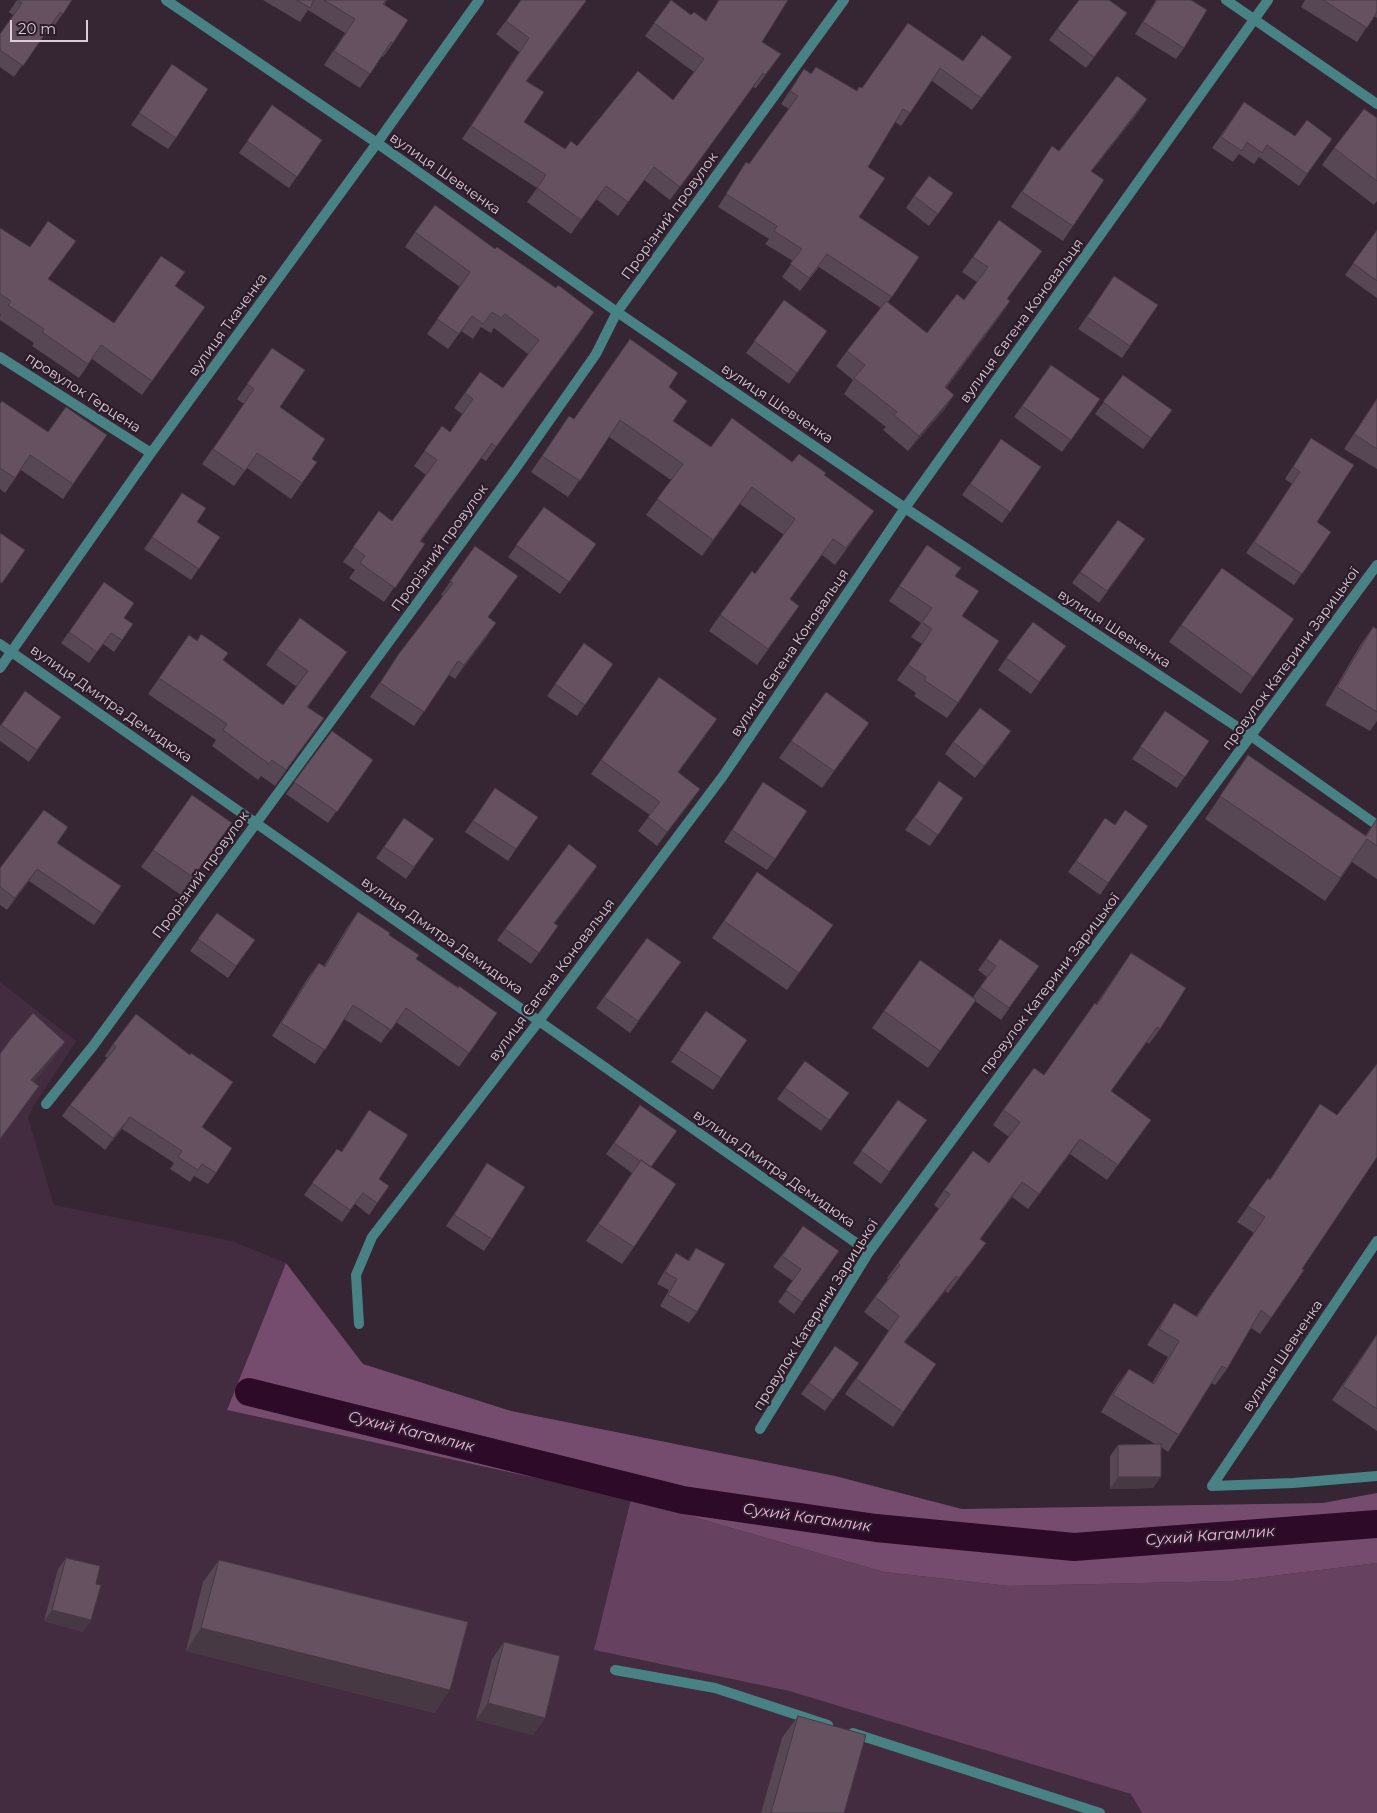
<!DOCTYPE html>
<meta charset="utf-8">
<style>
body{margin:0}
#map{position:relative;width:1377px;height:1813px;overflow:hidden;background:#362533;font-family:Montserrat,sans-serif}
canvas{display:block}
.scale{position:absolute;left:10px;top:20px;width:78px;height:22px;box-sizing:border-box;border:2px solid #d9cdd6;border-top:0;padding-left:6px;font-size:15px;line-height:18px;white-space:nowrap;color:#d9cdd6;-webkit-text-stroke:4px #2c1b29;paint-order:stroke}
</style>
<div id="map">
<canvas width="1377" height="1813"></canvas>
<div class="scale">20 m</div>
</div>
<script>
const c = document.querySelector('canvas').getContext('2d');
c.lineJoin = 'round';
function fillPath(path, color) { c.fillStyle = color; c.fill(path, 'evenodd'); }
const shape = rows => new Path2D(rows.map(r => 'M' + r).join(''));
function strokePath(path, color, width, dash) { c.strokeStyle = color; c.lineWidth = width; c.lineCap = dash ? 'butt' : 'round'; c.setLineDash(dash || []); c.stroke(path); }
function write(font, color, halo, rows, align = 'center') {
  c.font = font + ' Montserrat,sans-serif'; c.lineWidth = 4.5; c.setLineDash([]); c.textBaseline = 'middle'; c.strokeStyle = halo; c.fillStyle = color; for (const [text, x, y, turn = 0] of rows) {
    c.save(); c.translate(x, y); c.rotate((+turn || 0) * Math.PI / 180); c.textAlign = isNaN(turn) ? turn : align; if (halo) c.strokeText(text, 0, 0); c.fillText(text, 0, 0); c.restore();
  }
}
fillPath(shape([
 [0,982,76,1041,33,1107,28,1118,54,1205,232,1241,286,1263,227,1410,631,1499,594,1650,789,1691,1131,1794,1142,1813,0,1813]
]), '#432c3f');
fillPath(shape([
 [631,1499,884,1572,1009,1586,1232,1581,1377,1563,1377,1813,1142,1813,1131,1794,789,1691,594,1650]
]), '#674260');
fillPath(shape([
 [286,1263,363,1364,511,1411,835,1476,962,1509,1323,1503,1377,1493,1377,1563,1232,1581,1009,1586,884,1572,631,1499,227,1410]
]), '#754c6d');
strokePath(shape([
 [249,1392,683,1500,876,1528,1074,1547,1377,1524]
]), '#2d0a28', 28);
strokePath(shape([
 [615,1670,715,1688,828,1725],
 [853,1733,1100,1813]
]), '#498285', 10);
strokePath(shape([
 [166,0,377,143,617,312,905,508,1251,736,1377,825],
 [1226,0,1377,104],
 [0,357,151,453],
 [0,644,869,1252],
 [0,668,151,453,377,143,479,0],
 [46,1104,93,1046,516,468,596,354,617,312,844,0],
 [359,1324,356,1275,372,1237,539,1021,723,776,905,508,1268,0],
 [760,1429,869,1252,1377,565],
 [1212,1486,1377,1241],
 [1212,1486,1293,1483,1377,1476]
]), '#498285', 10);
fillPath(shape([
 [17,0,72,0,55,25,52,23,14,77,0,67,0,34,13,15,9,12],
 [263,0,387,0,384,5,393,43,383,57,382,56,360,88,324,65,345,33,308,10,300,22],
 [671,0,691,15,706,20,719,0,788,0,762,42,781,54,756,88,753,87,670,200,644,180,618,216,596,199,571,234,527,202,537,188,462,139,519,52,496,34,506,21,577,14,527,81,524,122,565,149,577,146,673,100,694,72,645,36],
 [1156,0,1191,0,1184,48,1176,59,1135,34],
 [1305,0,1377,0,1377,18,1374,16,1357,42,1301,7],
 [1119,25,1086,68,1049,40,1057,29],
 [963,61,1003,69,972,110,932,81,901,126,895,122,868,167,859,217,919,257,888,302,927,333,964,300,977,282,962,272,999,220,1008,299,1000,316,946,388,954,395,944,410,908,451,883,430,886,427,844,394,853,380,836,366,847,351,881,308,819,267,800,291,782,277,793,261,765,244,769,239,718,207,746,162,749,164,789,109,781,104,804,69,811,74,816,67,856,91,862,88],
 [164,76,176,138,168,149,131,125],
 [1147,99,1137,114,1091,172,1073,226,1063,241,1011,207,1052,146,1059,151],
 [1244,102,1295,136,1332,139,1299,186,1259,157,1254,164,1239,154,1233,162,1212,148],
 [272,105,322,140,289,188,239,153],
 [1377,118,1377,201,1374,205,1322,165,1334,148],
 [953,193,929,226,906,208,914,196],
 [0,228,49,279,114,323,175,286,205,307,142,395,92,359,79,378,32,346,34,343,0,320,0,316,1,315,0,314],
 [1377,230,1377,298,1345,275],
 [415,232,584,327,486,461,481,458,421,541,425,544,384,602,349,578,355,570,343,562,379,511,392,521,426,475,414,466,442,426,450,432,462,414,454,408,480,372,503,388,528,354,494,328,491,333,481,327,473,339,461,331,448,349,427,334,460,287,405,247],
 [1114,276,1158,305,1122,358,1078,329],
 [784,300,827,331,789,384,746,353],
 [272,348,280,407,312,459,317,462,291,499,247,468,234,486,202,464,244,404,237,399],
 [1051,365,1100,399,1062,452,1014,417],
 [1123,375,1172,410,1143,449,1095,414],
 [669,387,673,421,711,447,792,462,824,475,874,511,835,565,822,555,790,599,788,622,757,665,709,631,720,615,755,574,784,535,740,504,702,556,646,515,671,480,609,437,568,497,531,472,569,416,574,419],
 [1377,398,1377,469,1344,449],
 [0,403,48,432,107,435,63,499,21,470,5,493,0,489],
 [1311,438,1317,522,1331,532,1294,585,1246,553,1292,484,1285,479],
 [1001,439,1041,467,1002,523,962,495],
 [182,493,197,522,220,537,191,580,144,549],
 [544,507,596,544,560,594,508,557],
 [927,545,955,576,962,616,958,703,947,718,914,696,916,693,897,680,922,644,911,637,921,623,889,601],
 [475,546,488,617,496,623,455,679,449,675,414,726,370,697,398,655,443,596,441,595],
 [1137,551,1099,603,1072,583,1080,572],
 [124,618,133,624,114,652,103,644,89,663,61,643,69,632],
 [1294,619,1241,694,1169,642,1181,625],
 [1373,627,1377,629,1377,721,1370,731,1325,705,1361,644],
 [189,635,223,660,283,705,297,687,266,665,277,649,347,652,308,707,324,718,275,786,261,776,258,780,212,746,216,740,148,694],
 [584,643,613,664,577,716,547,696],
 [1066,646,1031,694,998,670,1006,658],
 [659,677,707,733,678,773,700,789,657,846,638,831,650,815,591,774],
 [25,691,61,717,29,762,0,741,0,726],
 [826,692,869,723,822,788,779,758],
 [1165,711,1209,741,1177,788,1132,759],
 [332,731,373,760,328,823,286,794],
 [953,742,1003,743,975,778,945,754],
 [1248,755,1365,836,1377,819,1377,879,1352,862,1325,901,1205,819],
 [939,781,963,798,930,846,905,830],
 [495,788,538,817,508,861,465,832],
 [755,794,775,859,767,870,724,842],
 [192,795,232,823,181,895,141,867],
 [404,818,434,839,406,879,376,858],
 [1105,818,1115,825,1148,826,1100,895,1068,872],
 [57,843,121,886,94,925,29,881,7,910,0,905,0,868],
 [757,872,833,925,787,990,712,938],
 [589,878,554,924,558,926,531,964,497,940,505,929],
 [358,912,389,935,416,959,497,1013,459,1067,396,1022,381,1043,344,1019,315,1064,272,1036,309,976,319,963,324,966,348,926],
 [217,913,255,940,228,978,190,951],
 [647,938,681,962,630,1033,596,1008],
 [1000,939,1039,966,1001,1020,975,1001,928,1068,872,1028,920,960,973,997,987,977,978,970],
 [1131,953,1160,1029,1149,1044,1147,1042,1111,1091,1151,1120,1107,1180,1070,1154,1028,1209,1012,1197,980,1239,975,1258,948,1293,945,1291,905,1342,936,1364,893,1427,845,1394,889,1331,864,1312,888,1279,887,1278,898,1263,939,1209,934,1205,944,1190,989,1163,1009,1137,993,1125,1003,1110,1044,1075,1096,1004],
 [706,1011,747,1040,713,1090,671,1062],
 [113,1044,202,1127,216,1173,208,1184,194,1176,190,1182,170,1169,174,1163,122,1129,105,1150,62,1116,70,1105,107,1058,105,1056],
 [785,1088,849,1093,821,1131,777,1099],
 [898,1100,919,1132,881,1184,853,1163],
 [1320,1104,1302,1269,1304,1270,1260,1334,1251,1328,1227,1369,1215,1385,1211,1383,1179,1435,1168,1452,1161,1447,1153,1488,1110,1489,1110,1456,1118,1445,1155,1444,1101,1412,1117,1385,1129,1369,1152,1383,1168,1357,1147,1345,1163,1320,1174,1303,1196,1316,1254,1233,1237,1222,1268,1178,1270,1179],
 [640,1105,651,1167,634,1247,622,1264,586,1241,632,1173,606,1154],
 [369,1110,379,1179,389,1186,369,1215,355,1204,342,1222,304,1195,337,1149,341,1152],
 [487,1163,492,1239,484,1251,446,1226],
 [803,1226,839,1251,794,1314,778,1302,793,1281,773,1267],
 [696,1248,697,1312,689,1323,660,1306,669,1290,657,1284,668,1265,676,1253,688,1260],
 [1377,1334,1377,1431,1332,1400],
 [835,1346,859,1363,825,1411,801,1394],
 [66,1558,96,1584,83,1632,44,1621,58,1569],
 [219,1560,435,1713,186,1651,203,1582],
 [504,1642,545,1718,533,1735,476,1720,492,1659],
 [798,1716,844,1813,761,1813,782,1738]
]), '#574653');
fillPath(shape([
 [586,1,577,14,517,94,526,81],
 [1127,13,1119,25,1086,68,1094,57],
 [781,54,772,67,756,88,765,75],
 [1147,99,1137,114,1080,186,1091,171],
 [1010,301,1000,316,934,402,945,387],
 [954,395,944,410,908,451,919,436],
 [752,487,740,504,702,556,713,540],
 [496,623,487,637,455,679,464,665],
 [1011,731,1003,743,975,778,984,766],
 [700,789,690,803,657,846,667,832],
 [597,866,589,878,546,935,554,923],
 [37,869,29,881,7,910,15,898],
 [65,1042,50,1063,16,1102,31,1080],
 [39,1086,24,1107,0,1140,0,1139],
 [130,1117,122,1129,105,1150,113,1138],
 [1080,1139,1070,1154,1028,1209,1039,1194],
 [1022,1182,1012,1197,969,1254,980,1239],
 [986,1243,975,1258,948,1293,959,1278],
 [956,1276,945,1291,893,1356,904,1342],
 [1118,1477,1161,1477,1153,1488,1110,1489],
 [52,1610,91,1620,83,1632,44,1621],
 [201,1628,450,1690,435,1713,186,1651],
 [488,1703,545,1718,533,1735,476,1720]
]), '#473943');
const building = shape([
 [17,0,72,0,63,14,60,12,23,66,0,50,0,34,22,3,17,0],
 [297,0,314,0,310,8,297,0],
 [324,0,386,0,383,4,408,20,393,43,391,42,370,74,334,51,355,19,324,0],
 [521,0,585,0,586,1,526,81,544,92,524,122,565,149,571,141,577,146,638,71,673,100,704,59,654,23,671,0,691,15,694,12,706,21,719,0,788,0,762,42,781,54,765,75,763,73,680,187,654,167,628,202,606,186,581,220,537,188,546,175,471,126,529,38,506,21,521,0],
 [1079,0,1109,0,1127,13,1094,57,1057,29,1079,0],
 [1157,0,1191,0,1207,10,1184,48,1143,22,1157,0],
 [1323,0,1377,0,1377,12,1367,28,1323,0],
 [908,23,963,61,982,35,1012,57,981,98,940,68,910,113,903,109,868,167,885,178,859,217,919,257,892,297,827,254,809,278,790,264,802,249,774,231,777,226,726,194,746,162,749,164,798,96,790,91,804,69,811,74,816,67,857,91,859,87,862,88,908,23],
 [172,64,208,89,176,138,139,113,172,64],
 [1117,76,1147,99,1091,171,1104,180,1073,226,1022,192,1052,146,1059,151,1117,76],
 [1244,102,1295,136,1307,120,1332,139,1307,174,1267,145,1262,153,1247,142,1242,151,1221,137,1244,102],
 [272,105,322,140,297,177,247,141,272,105],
 [1364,109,1377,118,1377,181,1334,148,1364,109],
 [929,176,953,193,938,214,914,196,929,176],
 [435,205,495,249,497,247,556,288,558,285,594,312,496,447,492,443,420,541,425,544,395,588,360,563,365,556,353,547,379,511,392,521,437,460,424,451,442,426,450,432,473,399,465,393,480,372,503,388,539,340,505,314,501,318,492,312,483,324,472,316,459,334,437,319,470,272,415,232,435,205],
 [999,220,1042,251,1007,299,1010,301,945,387,954,395,919,436,894,415,897,412,854,378,865,365,847,351,886,301,927,333,957,294,964,300,988,267,973,257,999,220],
 [48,221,76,241,48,279,114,323,161,256,185,272,175,286,205,307,152,381,101,345,88,364,42,332,44,329,8,305,11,301,0,294,0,228,30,247,48,221],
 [1377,230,1377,281,1353,263,1377,230],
 [1114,276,1158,305,1130,346,1087,317,1114,276],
 [784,300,827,331,797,373,754,341,784,300],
 [630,339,678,373,669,387,687,401,673,421,711,447,732,418,792,462,799,454,826,473,824,475,874,511,846,548,833,539,790,599,799,606,768,649,720,615,752,571,755,574,795,519,752,487,713,540,657,499,683,464,620,420,580,481,542,456,569,416,574,419,630,339],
 [272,348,305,370,280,407,325,439,312,459,317,462,302,483,257,453,245,471,213,449,254,389,247,384,272,348],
 [1051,365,1100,399,1071,440,1022,406,1051,365],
 [1123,375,1172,410,1151,438,1103,402,1123,375],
 [1377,399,1377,449,1354,434,1377,399],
 [2,401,48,432,66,407,107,435,73,484,30,455,15,478,0,468,0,404,2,401],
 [1311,438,1354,465,1317,522,1331,532,1302,574,1254,542,1300,472,1293,467,1311,438],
 [1001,439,1041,467,1010,512,970,484,1001,439],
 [182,493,206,508,197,522,220,537,199,569,152,537,182,493],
 [544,507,596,544,569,582,516,545,544,507],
 [1118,520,1145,539,1107,591,1080,572,1118,520],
 [0,533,25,550,2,583,0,582,0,533],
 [927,545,961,568,955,576,979,591,962,616,999,641,958,703,924,680,926,677,908,665,932,629,922,622,932,608,899,586,927,545],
 [475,546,518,576,488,617,496,623,464,665,458,661,424,712,380,683,398,655,453,583,450,581,475,546],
 [1222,568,1294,619,1253,677,1181,625,1222,568],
 [104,582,134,603,124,618,133,624,122,640,111,633,97,652,69,632,104,582],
 [300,618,347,652,307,707,324,718,286,770,272,760,269,764,223,730,227,724,159,678,189,635,197,641,201,634,228,653,223,660,283,705,308,671,277,649,300,618],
 [1033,622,1066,646,1039,682,1006,658,1033,622],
 [1373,627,1377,629,1377,712,1337,687,1373,627],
 [584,643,613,664,585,705,555,684,584,643],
 [659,677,717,719,678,772,700,789,667,832,648,817,660,802,601,760,659,677],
 [25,691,61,717,37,750,1,725,25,691],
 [826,692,869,723,834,771,791,741,826,692],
 [980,708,1011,731,984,766,953,742,980,708],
 [1165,711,1209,741,1185,777,1140,747,1165,711],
 [332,731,373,760,337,812,294,782,332,731],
 [1248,755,1366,836,1377,819,1377,846,1367,839,1340,878,1220,796,1248,755],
 [939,781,963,798,938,835,914,818,939,781],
 [763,782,807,811,775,859,732,830,763,782],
 [495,788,538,817,516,849,473,821,495,788],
 [192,795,232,823,193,877,153,850,192,795],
 [44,810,68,827,57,843,121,886,102,913,37,869,15,898,0,887,0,868,44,810],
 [1125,810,1148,826,1108,883,1076,861,1105,818,1115,825,1125,810],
 [404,818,434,839,414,867,384,847,404,818],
 [569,844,597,866,554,923,558,926,539,953,505,929,569,844],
 [757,872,833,925,799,973,724,921,757,872],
 [358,912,390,933,389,935,419,955,416,959,458,988,459,986,497,1013,469,1053,406,1008,391,1030,353,1005,325,1050,281,1023,319,963,325,967,358,912],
 [217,913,255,940,236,966,198,939,217,913],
 [647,938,681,962,638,1021,604,997,647,938],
 [1000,939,1039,966,1009,1008,980,987,996,966,986,959,1000,939],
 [1131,953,1186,988,1160,1029,1157,1027,1111,1091,1151,1120,1118,1165,1080,1139,1039,1194,1022,1182,980,1239,986,1243,959,1278,956,1276,904,1342,936,1364,903,1412,856,1379,899,1316,875,1297,900,1265,898,1263,950,1194,944,1190,973,1151,989,1163,1020,1122,1003,1110,1034,1068,1044,1075,1095,1003,1097,1005,1131,953],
 [920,960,976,1000,940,1051,884,1011,920,960],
 [706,1011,747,1040,721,1078,679,1050,706,1011],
 [33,1013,65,1042,31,1080,39,1086,0,1139,0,1054,10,1040,33,1013],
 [136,1014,190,1055,191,1053,233,1082,202,1127,232,1148,216,1173,202,1164,198,1170,178,1157,182,1151,130,1117,113,1138,70,1105,116,1047,113,1044,136,1014],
 [805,1061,849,1093,829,1120,785,1088,805,1061],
 [1377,1064,1377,1157,1302,1269,1304,1270,1271,1318,1261,1310,1227,1369,1222,1366,1179,1435,1113,1395,1129,1369,1154,1384,1179,1341,1159,1329,1174,1303,1197,1317,1207,1301,1265,1217,1248,1206,1268,1178,1270,1180,1320,1104,1337,1115,1377,1064],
 [898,1100,927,1120,889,1172,861,1151,898,1100],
 [640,1105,677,1131,651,1167,641,1160,640,1161,614,1143,640,1105],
 [369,1110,408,1135,379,1179,389,1186,377,1203,363,1193,350,1210,312,1183,337,1149,342,1152,369,1110],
 [641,1160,676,1184,634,1247,598,1224,641,1160],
 [487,1163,525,1187,492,1239,454,1215,487,1163],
 [803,1226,839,1251,802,1302,786,1290,801,1269,782,1256,803,1226],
 [696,1248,725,1264,697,1312,668,1295,677,1279,665,1272,676,1253,689,1261,696,1248],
 [1377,1335,1377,1409,1343,1386,1377,1335],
 [835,1346,859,1363,833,1400,809,1383,835,1346],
 [1161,1444,1161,1477,1118,1477,1118,1445,1161,1444],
 [66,1558,100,1566,96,1584,101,1585,91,1620,52,1610,66,1558],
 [219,1560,468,1622,450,1690,201,1628,219,1560],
 [504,1642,560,1656,545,1718,488,1703,504,1642],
 [798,1716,866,1735,844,1813,771,1813,798,1716]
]);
fillPath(building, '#655160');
strokePath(building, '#473943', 1);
write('14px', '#d9cdd6', '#2c1b29', [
 ["вулиця Шевченка",445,174,35],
 ["Прорізний провулок",670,216,-54],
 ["вулиця Євгена Коновальця",1022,321,-54],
 ["вулиця Ткаченка",228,325,-54],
 ["провулок Герцена",83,393,33],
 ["вулиця Шевченка",777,404,34],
 ["Прорізний провулок",440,548,-54],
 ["вулиця Шевченка",1114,629,33],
 ["вулиця Євгена Коновальця",790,653,-56],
 ["провулок Катерини Зарицької",1291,659,-54],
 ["вулиця Дмитра Демидюка",111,704,35],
 ["Прорізний провулок",201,875,-54],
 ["вулиця Дмитра Демидюка",442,936,35],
 ["вулиця Євгена Коновальця",552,980,-53],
 ["провулок Катерини Зарицької",1050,984,-53],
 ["вулиця Дмитра Демидюка",774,1169,35],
 ["провулок Катерини Зарицької",816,1315,-58],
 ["вулиця Шевченка",1283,1356,-56]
]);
write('italic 15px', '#f9b6eb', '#2c1b29', [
 ["Сухий Кагамлик",411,1432,14],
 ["Сухий Кагамлик",807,1518,8],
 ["Сухий Кагамлик",1210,1536,-4]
]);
</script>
